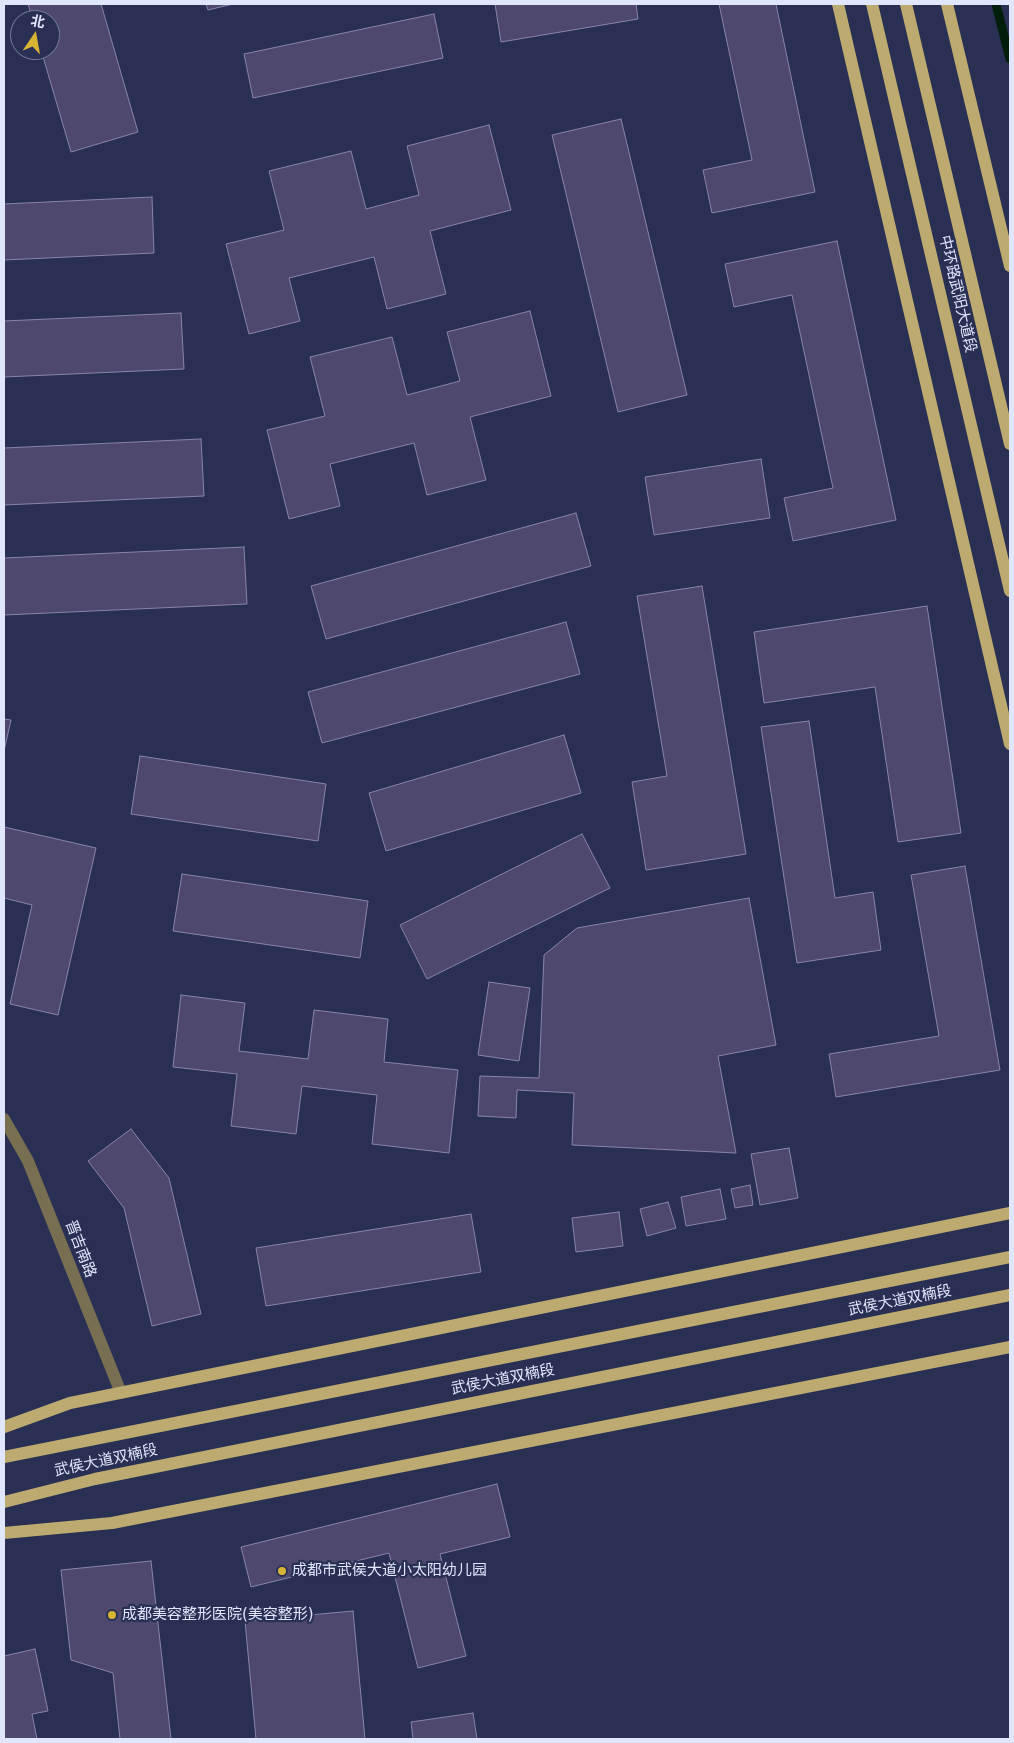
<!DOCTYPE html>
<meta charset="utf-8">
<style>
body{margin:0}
#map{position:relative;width:1014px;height:1743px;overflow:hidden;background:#293053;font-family:"DejaVu Sans","Noto Sans SC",sans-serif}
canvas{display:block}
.frame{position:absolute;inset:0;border:5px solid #e0e7fd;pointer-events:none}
.north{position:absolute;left:10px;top:10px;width:50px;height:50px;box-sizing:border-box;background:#293053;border:1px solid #727997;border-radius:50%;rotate:12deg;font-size:14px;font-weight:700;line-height:20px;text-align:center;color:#e0e7fd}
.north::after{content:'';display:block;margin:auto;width:18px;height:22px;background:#d8b434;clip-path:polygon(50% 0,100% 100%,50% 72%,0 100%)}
</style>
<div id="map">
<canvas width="1014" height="1743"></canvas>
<div class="frame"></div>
<div class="north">北</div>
</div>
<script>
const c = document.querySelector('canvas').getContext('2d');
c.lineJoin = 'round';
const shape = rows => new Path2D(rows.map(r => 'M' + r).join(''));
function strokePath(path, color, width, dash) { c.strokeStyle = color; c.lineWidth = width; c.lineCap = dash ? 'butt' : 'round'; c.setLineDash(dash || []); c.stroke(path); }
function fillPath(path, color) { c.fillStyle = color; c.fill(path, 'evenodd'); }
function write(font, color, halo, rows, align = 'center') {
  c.font = font + ' "DejaVu Sans","Noto Sans SC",sans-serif'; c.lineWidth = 4.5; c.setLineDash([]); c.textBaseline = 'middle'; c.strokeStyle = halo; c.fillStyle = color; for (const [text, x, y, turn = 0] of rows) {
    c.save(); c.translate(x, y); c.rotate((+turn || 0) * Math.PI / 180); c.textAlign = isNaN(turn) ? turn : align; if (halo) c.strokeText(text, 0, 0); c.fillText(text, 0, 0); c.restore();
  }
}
strokePath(shape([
 [996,4,1010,59]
]), '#001e0a', 9);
const building = shape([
 [28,4,101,4,138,132,71,152,41,50,50,50,50,20,33,20,28,4],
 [206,4,233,4,208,10,206,4],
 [495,4,636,4,638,19,501,42,495,4],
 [719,4,776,4,815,192,712,213,703,170,752,160,719,4],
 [434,14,443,58,253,98,244,54,434,14],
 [621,119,687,395,618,412,552,135,621,119],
 [489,125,511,210,430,231,446,294,387,309,374,257,289,278,300,321,249,334,226,244,284,230,269,171,351,151,366,209,419,195,407,146,489,125],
 [152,197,154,253,4,260,4,204,152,197],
 [837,241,896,520,793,541,784,498,833,488,792,295,734,307,725,264,837,241],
 [530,311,551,396,470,417,486,480,427,495,414,443,330,464,340,506,289,519,267,430,325,416,310,357,392,337,407,395,460,381,447,332,530,311],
 [181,313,184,369,4,377,4,321,181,313],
 [201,439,204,496,4,505,4,448,201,439],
 [761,459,770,518,654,535,645,477,761,459],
 [576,513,591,566,326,639,311,586,576,513],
 [244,547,247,604,4,615,4,558,244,547],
 [702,586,746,854,646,870,632,782,667,776,637,596,702,586],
 [927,606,961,833,898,842,875,687,764,703,754,632,927,606],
 [566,622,580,674,322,743,308,692,566,622],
 [4,719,11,720,4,751,4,719],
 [809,721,835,898,873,892,881,950,797,963,761,727,809,721],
 [564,735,581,793,386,851,369,793,564,735],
 [140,756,326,784,318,841,131,814,140,756],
 [4,827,96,848,58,1015,10,1004,32,905,4,898,4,827],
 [582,834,610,888,427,979,400,925,582,834],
 [965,866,1000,1070,836,1097,829,1054,939,1036,911,875,965,866],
 [182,874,368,901,360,958,173,931,182,874],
 [749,898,776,1045,718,1056,736,1153,572,1145,574,1093,517,1090,516,1118,478,1116,480,1076,539,1078,544,955,577,928,749,898],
 [489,982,530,988,519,1061,478,1055,489,982],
 [181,995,245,1003,239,1051,308,1059,314,1010,388,1019,384,1062,458,1070,449,1153,372,1144,377,1095,302,1086,296,1134,231,1126,237,1074,173,1067,181,995],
 [131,1129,169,1178,201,1314,152,1326,124,1208,88,1161,131,1129],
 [789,1148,798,1198,760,1205,751,1154,789,1148],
 [750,1185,753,1205,735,1208,731,1189,750,1185],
 [720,1189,726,1219,686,1226,681,1197,720,1189],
 [668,1202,676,1228,647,1236,640,1209,668,1202],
 [619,1212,623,1246,576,1252,572,1218,619,1212],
 [471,1214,481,1272,266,1306,256,1248,471,1214],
 [497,1484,510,1537,440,1554,466,1656,418,1668,389,1553,251,1587,241,1547,497,1484],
 [151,1561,171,1739,120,1739,113,1673,71,1660,61,1570,151,1561],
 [353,1611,365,1739,256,1739,245,1621,353,1611],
 [35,1649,48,1711,32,1714,37,1739,4,1739,4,1656,35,1649],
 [473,1713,477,1739,413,1739,411,1722,473,1713]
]);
fillPath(building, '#4f486e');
strokePath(building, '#8a83ac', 1);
strokePath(shape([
 [4,1119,28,1161,121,1393]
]), '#786f53', 12);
strokePath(shape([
 [838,4,1010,744],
 [872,4,1010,591],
 [906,4,1010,444],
 [947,4,1010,266],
 [4,1427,70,1403,1010,1213],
 [4,1457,1010,1257],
 [4,1502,95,1479,1010,1295],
 [4,1533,112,1523,1010,1347]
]), '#bcaa70', 12);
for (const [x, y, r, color] of [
 [282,1571,5,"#d8b434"],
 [112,1615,5,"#d8b434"]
]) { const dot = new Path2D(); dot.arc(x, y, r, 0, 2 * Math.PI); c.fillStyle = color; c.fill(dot); strokePath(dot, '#293053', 2); }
write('15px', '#e0e7fd', '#293053', [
 ["中环路武阳大道段",957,294,77],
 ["晋吉南路",80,1249,69],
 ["武侯大道双楠段",900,1301,-11],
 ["武侯大道双楠段",503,1380,-11],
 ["武侯大道双楠段",106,1461,-12]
]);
write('15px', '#e0e7fd', '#293053', [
 ["成都市武侯大道小太阳幼儿园",292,1571],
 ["成都美容整形医院(美容整形)",122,1615]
], 'left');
</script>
